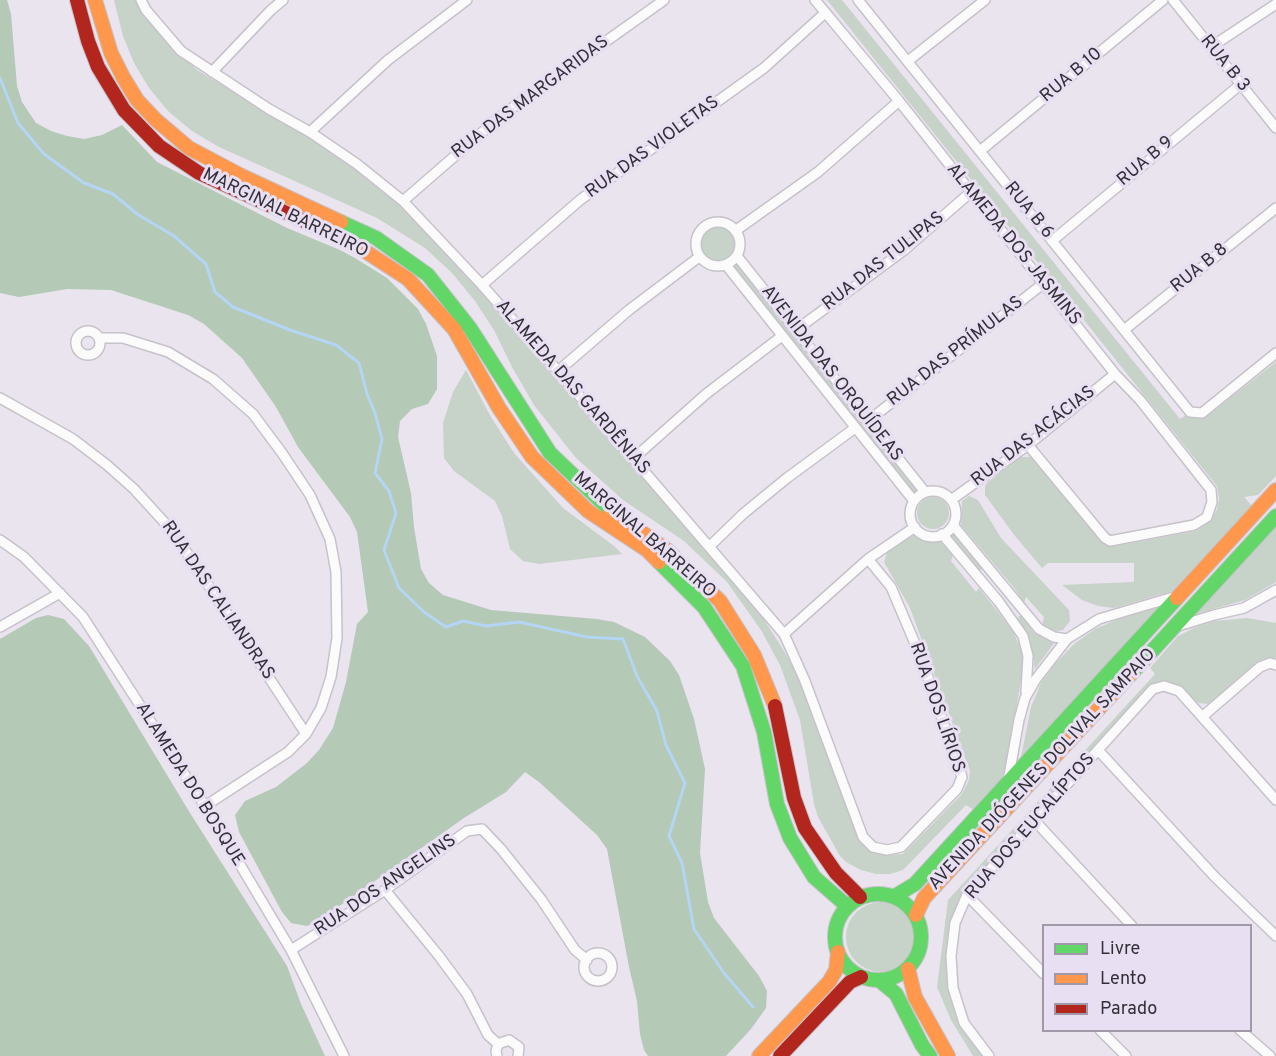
<!DOCTYPE html>
<meta charset="utf-8">
<style>
body{margin:0}
#map{position:relative;width:1276px;height:1056px;overflow:hidden;background:#e9e4ee;font-family:Overpass,sans-serif}
canvas{display:block}
.legend{position:absolute;left:1042px;top:924px;width:210px;height:108px;box-sizing:border-box;background:#e8dff3;border:2px solid #9f99a8;margin:0;padding:8px 10px;list-style:none;font-size:18px;color:#322f37}
.legend li{display:flex;align-items:center;gap:12px;height:30px}
.legend b{width:30px;border:2px solid #9f99a8}
</style>
<div id="map">
<canvas width="1276" height="1056"></canvas>
<ul class="legend">
<li><b style="height:8px;background:#63d668"></b>Livre</li>
<li><b style="height:8px;background:#ff974d"></b>Lento</li>
<li><b style="height:8px;background:#b3261e"></b>Parado</li>
</ul>
</div>
<script>
const c = document.querySelector('canvas').getContext('2d');
c.lineJoin = 'round';
function fillPath(path, color) { c.fillStyle = color; c.fill(path, 'evenodd'); }
const shape = rows => new Path2D(rows.map(r => 'M' + r).join(''));
function strokePath(path, color, width, dash) { c.strokeStyle = color; c.lineWidth = width; c.lineCap = dash ? 'butt' : 'round'; c.setLineDash(dash || []); c.stroke(path); }
function write(font, color, halo, rows, align = 'center') {
  c.font = font + ' Overpass,sans-serif'; c.lineWidth = 6; c.setLineDash([]); c.textBaseline = 'middle'; c.strokeStyle = halo; c.fillStyle = color; for (const [text, x, y, turn = 0] of rows) {
    c.save(); c.translate(x, y); c.rotate((+turn || 0) * Math.PI / 180); c.textAlign = isNaN(turn) ? turn : align; if (halo) c.strokeText(text, 0, 0); c.fillText(text, 0, 0); c.restore();
  }
}
fillPath(shape([
 [114,0,135,0,165,40,197,70,325,147,356,168,402,207,466,275,749,599,763,618,789,659,801,681,815,714,858,838,871,851,883,855,903,854,962,794,969,780,970,771,910,608,884,562,887,553,912,536,916,534,928,540,940,541,953,555,951,561,976,592,979,588,1013,631,1022,652,1022,674,1007,763,1000,783,974,810,966,805,903,870,890,874,876,874,861,870,846,862,840,856,818,817,814,804,800,720,780,665,761,630,727,582,684,541,623,500,576,458,534,405,512,367,494,330,475,301,452,273,425,248,377,218,219,147,192,131,168,111,149,88,134,63,123,36],
 [827,0,842,0,1180,419,1186,415,1196,418,1206,417,1276,362,1276,476,1258,495,1244,497,1253,507,1179,589,1114,608,1098,606,1082,600,1062,585,1134,582,1134,563,1048,563,1042,568,1015,536,985,495,985,486,988,482,1020,457,1031,457,1111,545,1116,546,1196,531,1211,520,1217,510,1219,498,1217,486],
 '701 244a17 17 0 1 1 34 0a17 17 0 1 1-34 0Z',
 [739,263,919,491,918,492,914,493,734,268,735,264],
 [466,370,491,417,514,453,563,508,614,546,622,554,539,564,523,561,510,549,502,516,495,501,454,471,444,458,443,423,453,392],
 [969,496,978,500,1001,538,1069,610,1070,621,1063,630,1051,632,1042,626,1044,617,1026,597,1024,603,1015,589,961,525,962,501],
 '917 513a16 16 0 1 1 32 0a16 16 0 1 1-32 0Z',
 [1276,527,1276,582,1245,600,1196,614],
 [954,532,983,568,982,569,979,571,950,536],
 [1162,606,1020,762,1031,707,1041,683,1056,663,1074,644,1095,629,1119,619],
 [1019,616,1022,616,1034,633,1055,642,1035,669,1031,645,1026,632,1018,620],
 [1247,618,1276,623,1276,658,1266,659,1211,704,1198,703,1178,685,1163,682,960,900,954,914,948,957,948,988,962,1025,984,1056,973,1056,951,1020,937,987,948,900,1155,674,1150,668,1178,636,1196,627,1215,621],
 '846 937a35 35 0 1 1 70 0a35 35 0 1 1-70 0Z'
]), '#c7d2c9');
fillPath(shape([
 [0,0,7,0,11,14,17,86,22,102,36,123,51,131,67,136,84,139,102,135,122,125,157,162,287,228,340,250,355,258,387,278,418,309,426,324,437,356,437,389,428,404,412,409,400,421,398,437,411,493,414,527,421,569,429,583,443,595,491,610,597,619,614,622,645,637,670,661,679,675,694,719,705,769,700,853,708,902,714,918,759,976,767,991,766,1008,751,1029,726,1056,648,1056,644,1050,640,1034,637,1001,629,967,607,849,597,835,539,782,525,772,506,792,464,818,324,917,307,926,291,923,282,912,239,832,235,815,245,801,276,787,307,763,319,750,333,728,346,682,357,624,368,612,357,532,350,517,298,447,276,407,242,358,204,324,188,315,111,290,67,289,19,297,0,293],
 [48,615,64,619,89,646,190,813,287,966,301,1004,325,1056,0,1056,0,639,36,618]
]), '#b4c9b6');
strokePath(shape([
 [0,78,18,123,44,154,84,183,113,194,137,214,174,236,206,264,215,292,233,307,290,330,336,345,359,363,367,394,375,413,382,439,375,473,389,491,396,513,384,550,399,588,424,612,446,627,463,621,486,626,519,622,587,637,623,639,637,676,657,711,666,745,685,783,669,836,682,863,694,929,724,973,753,1007]
]), '#b5d5f4', 3);
const street = shape([
 [141,0,146,10,181,51,269,109,310,132,357,164,403,201,482,285,558,371,784,634,805,681,863,837,873,847,887,850,901,847,957,789,962,777,922,660,891,587,868,559],
 [815,0,899,101,1115,374,1140,400,1211,490,1212,502,1207,517,1194,525,1110,541,1105,538,1028,445],
 [858,0,1190,412,1202,413,1276,353],
 [1173,0,1276,128],
 [1211,47,1276,4],
 [908,61,985,0],
 [212,72,271,10,283,0],
 [310,132,388,60,467,0],
 [980,151,1163,0],
 [403,201,501,116,664,0],
 '696 244a22 22 0 1 1 44 0a22 22 0 1 1-44 0Z',
 [735,231,818,172,899,101],
 [1052,241,1241,84],
 [737,256,925,492],
 [726,265,914,501],
 [482,285,580,200,764,68,825,13],
 [796,330,903,251,971,192],
 [1124,330,1276,208],
 '76 343a12 12 0 1 1 24 0a12 12 0 1 1-24 0Z',
 [99,338,123,338,168,352,213,379,253,414,282,453,310,495,330,539,336,572,337,638,331,677,321,708,306,734,288,752,205,806],
 [558,371,629,310,699,257],
 [0,398,73,439,107,465,134,489,174,533,306,734],
 [868,421,1044,283],
 [633,459,706,394,782,336],
 '910 514a23 23 0 1 1 46 0a23 23 0 1 1-46 0Z',
 [951,500,1028,445,1115,374],
 [953,525,1039,629,1054,637,1067,639],
 [942,534,999,602,1023,636,1028,656,1026,692],
 [0,540,24,557,83,617,205,806,291,950,344,1056],
 [710,546,743,514,787,478,855,428],
 [0,627,60,593],
 [1175,627,1214,615,1244,608,1276,590],
 [784,634,868,559,915,527],
 [1202,717,1260,667,1270,663,1276,665],
 [1098,750,1215,877,1276,936],
 [1008,781,1019,720,1025,698,1036,679,1067,639,1099,619,1177,596],
 [1035,821,1132,926],
 [385,890,439,956,467,994,488,1035,498,1044],
 [967,895,1044,974],
 [291,950,385,890,467,831,482,829,501,849,541,899,575,950,587,960],
 '584 967a14 14 0 1 1 28 0a14 14 0 1 1-28 0Z',
 [1100,1030,1126,1056],
 [1240,1030,1270,1056],
 [497,1056,496,1051,498,1044,509,1040,519,1047,518,1056],
 [989,1056,964,1023,953,988,951,956,955,923,967,895,1153,689,1164,686,1179,691,1276,800]
]);
const fast = shape([
 [341,222,376,238,428,275,470,328,550,453,610,510],
 [659,562,704,607,743,666,764,732,777,804,790,838,814,877,847,906],
 [1130,675,1276,516],
 '835 937a43 43 0 1 1 86 0a43 43 0 1 1-86 0Z',
 [895,896,915,884,1177,598],
 [879,980,896,994,922,1045,930,1056]
]);
const slow = shape([
 [95,0,111,53,123,77,137,100,156,120,189,148,240,175,341,222],
 [339,237,354,244,408,279,454,329,499,408,532,457,588,511,647,550,659,562],
 [610,510,667,550,720,601,754,655,775,706],
 [1177,598,1276,490],
 [916,915,924,898,1130,675],
 [908,969,915,997,948,1056],
 [759,1056,829,982,836,970,838,952]
]);
const jam = shape([
 [77,0,88,41,98,67,124,110,159,146,199,173,339,237],
 [775,706,794,798,805,828,836,873,860,897],
 [780,1056,850,982,861,977]
]);
strokePath(street, '#c6c2ca', 12);
strokePath(fast, '#c6c2ca', 16);
strokePath(slow, '#c6c2ca', 16);
strokePath(jam, '#c6c2ca', 16);
strokePath(street, '#fcfbfc', 9);
strokePath(fast, '#63d668', 14);
strokePath(slow, '#ff974d', 14);
strokePath(jam, '#b3261e', 14);
write('18px', '#322f37', '#e8dff3', [
 ["RUA B 3",1224,64,51],
 ["RUA B 10",1072,76,-40],
 ["RUA DAS MARGARIDAS",531,98,-37],
 ["RUA DAS VIOLETAS",653,148,-36],
 ["RUA B 9",1146,162,-40],
 ["RUA B 6",1028,211,51],
 ["MARGINAL BARREIRO",285,214,26],
 ["ALAMEDA DOS JASMINS",1013,245,51],
 ["RUA DAS TULIPAS",884,262,-38],
 ["RUA B 8",1200,269,-39],
 ["RUA DAS PRÍMULAS",956,352,-38],
 ["AVENIDA DAS ORQUÍDEAS",831,374,52],
 ["ALAMEDA DAS GARDÊNIAS",572,388,49],
 ["RUA DAS ACÁCIAS",1034,437,-38],
 ["MARGINAL BARREIRO",644,536,41],
 ["RUA DAS CALIANDRAS",217,601,56],
 ["RUA DOS LÍRIOS",936,708,71],
 ["AVENIDA DIÓGENES DOLIVAL SAMPAIO",1043,770,-47],
 ["ALAMEDA DO BOSQUE",189,785,58],
 ["RUA DOS EUCALÍPTOS",1031,827,-49],
 ["RUA DOS ANGELINS",386,886,-34]
]);
</script>
